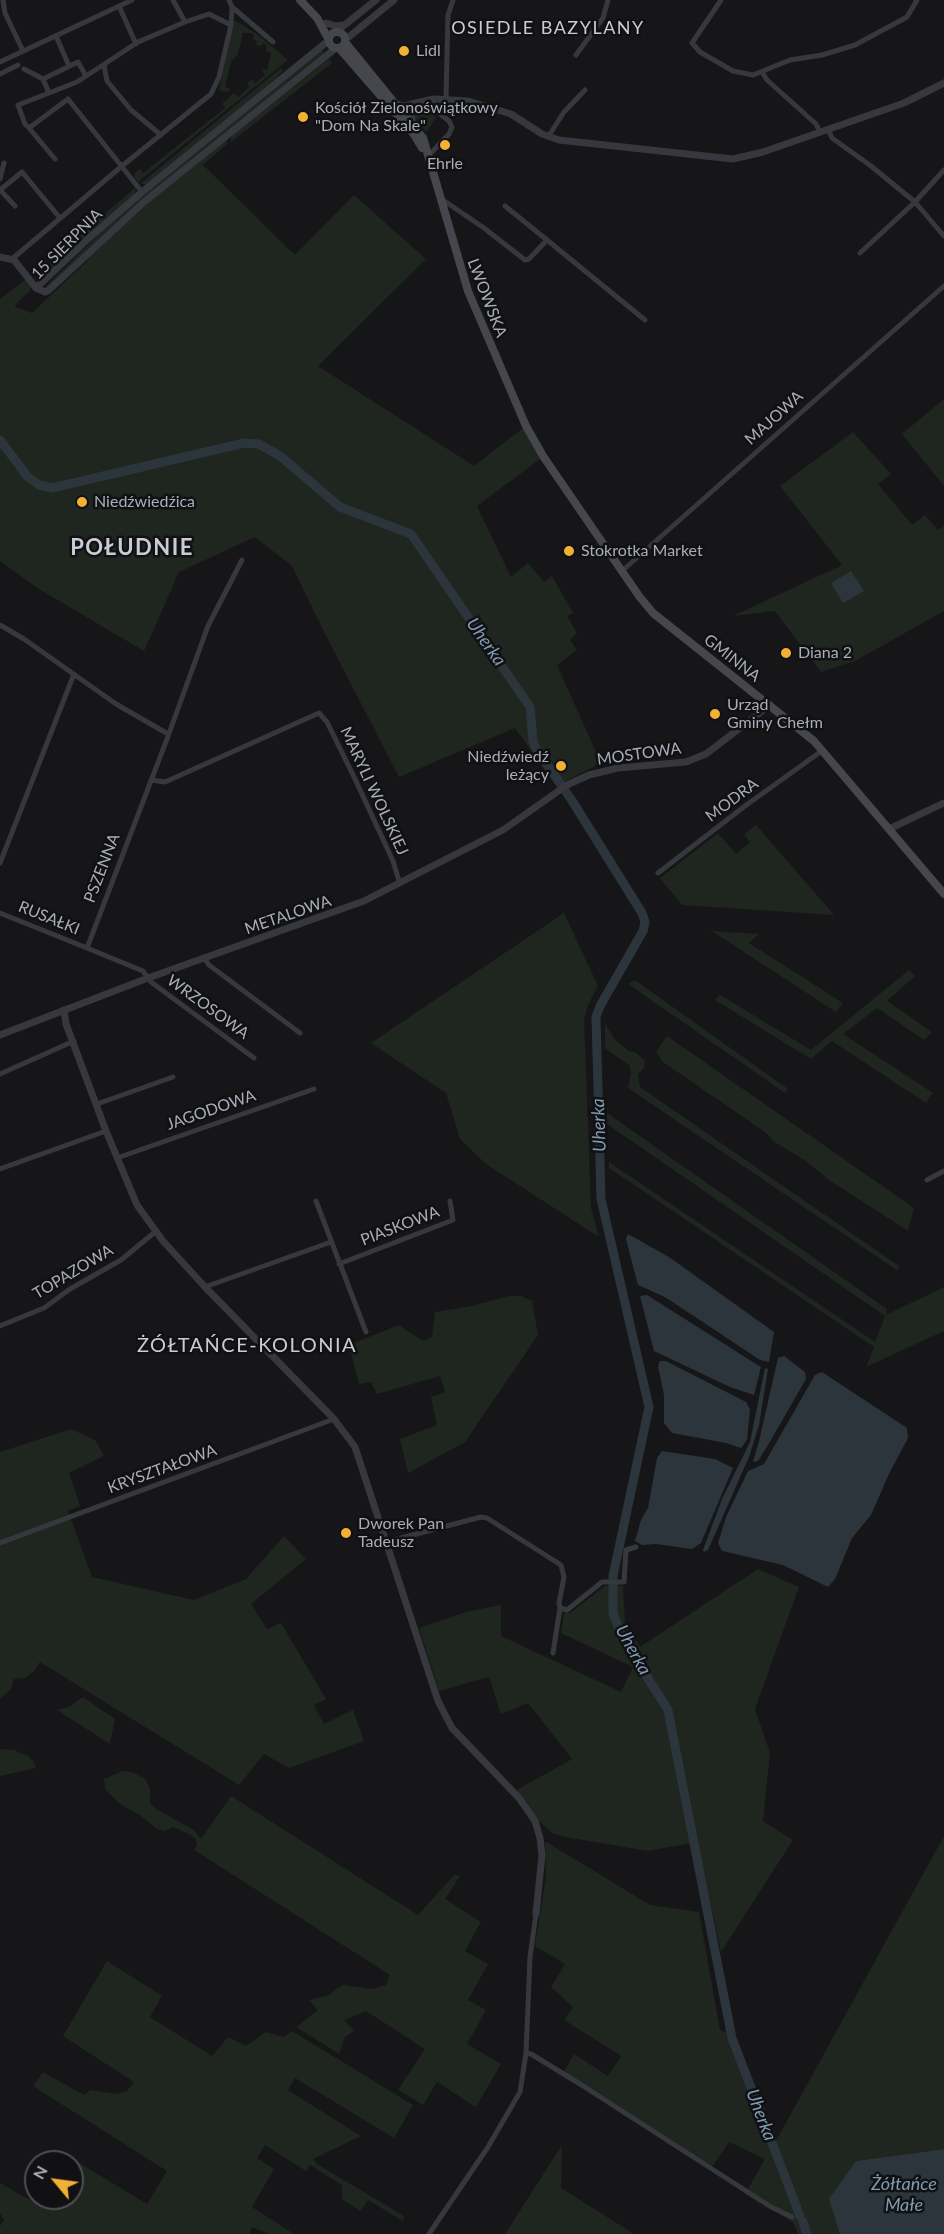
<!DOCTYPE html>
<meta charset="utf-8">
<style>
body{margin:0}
#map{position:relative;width:944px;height:2234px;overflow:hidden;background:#161618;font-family:Lato,sans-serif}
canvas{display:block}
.north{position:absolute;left:24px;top:2150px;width:60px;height:60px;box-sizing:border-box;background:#111113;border:2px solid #4d4f55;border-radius:50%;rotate:299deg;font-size:16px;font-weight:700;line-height:24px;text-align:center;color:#a8adb8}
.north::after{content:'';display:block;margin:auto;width:21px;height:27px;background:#f2b134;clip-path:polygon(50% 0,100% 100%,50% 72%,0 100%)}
</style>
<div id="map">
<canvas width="944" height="2234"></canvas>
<div class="north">N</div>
</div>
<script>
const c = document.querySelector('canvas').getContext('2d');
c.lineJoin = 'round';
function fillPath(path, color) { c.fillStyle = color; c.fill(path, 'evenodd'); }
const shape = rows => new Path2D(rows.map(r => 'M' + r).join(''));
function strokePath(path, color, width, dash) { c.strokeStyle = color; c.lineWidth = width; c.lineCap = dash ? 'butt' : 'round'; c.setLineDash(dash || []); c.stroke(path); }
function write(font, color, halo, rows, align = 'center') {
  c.font = font + ' Lato,sans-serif'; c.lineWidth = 5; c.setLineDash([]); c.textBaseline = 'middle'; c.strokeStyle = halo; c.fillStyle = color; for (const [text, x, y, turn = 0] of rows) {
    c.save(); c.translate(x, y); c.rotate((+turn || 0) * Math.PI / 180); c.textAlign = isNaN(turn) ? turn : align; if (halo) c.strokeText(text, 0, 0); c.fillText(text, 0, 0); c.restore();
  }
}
fillPath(shape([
 [234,20,257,34,288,60,138,182,134,177,134,174,140,169,143,173,225,108,222,104,228,98,234,93,238,97,249,87,247,83,252,79,255,83,265,75,262,71,262,69,267,70,271,53,266,52,267,47,264,43,261,46,256,45,257,41,253,40,254,35,252,33,243,33,238,54,231,62,225,87,229,88,229,91,225,92,219,90],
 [321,49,324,53,290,80,51,286,45,287,127,207],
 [329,59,332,63,231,142,231,136],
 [281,68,283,71,264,89,148,184,140,184],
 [429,105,436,118,426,133,431,148,429,145,425,133,426,132,414,117,416,110],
 [227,139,227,144,203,165,295,255,354,195,426,259,318,366,474,466,523,428,540,459,477,506,511,577,528,563,544,582,552,576,573,613,567,616,577,633,570,640,577,650,557,665,601,763,556,786,515,728,399,777,322,628,292,566,255,537,179,572,144,651,39,589,0,561,0,299,26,279,31,285,30,291,15,305,16,307,32,313,87,261,94,251,146,204],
 [136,187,135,194,71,249,67,250,67,252,42,278,34,280,67,246],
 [944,399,944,486,902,434],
 [853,432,891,474,878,484,912,525,925,515,938,530,944,526,944,611,855,661,821,672,775,611,733,616,842,565,780,486],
 [756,825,834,915,682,905,660,878,718,833,736,854,750,842,744,834],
 [564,913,598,986,588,1005,584,1019,591,1208,599,1237,486,1164,460,1139,446,1093,371,1043],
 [704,926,713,931,759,934,749,943,843,1003,836,1012],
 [909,970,915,976,887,1001,932,1032,924,1040,877,1008,843,1034,933,1093,926,1103,832,1041,811,1059,715,1000,720,995,811,1050],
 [635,980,788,1089,785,1093,628,984],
 [605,1024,616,1041,629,1051,635,1052,645,1061,644,1068,638,1074,640,1087,899,1266,898,1271,628,1088,631,1074,630,1066,605,1048],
 [667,1036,914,1208,908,1231,829,1180,806,1161,773,1141,765,1132,663,1062,656,1052],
 [607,1113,887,1309,886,1315,944,1287,944,1331,866,1367,874,1347,609,1168,609,1162,875,1342,885,1316,607,1124],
 [510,1296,521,1296,532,1301,538,1335,465,1442,408,1473,400,1439,437,1425,431,1397,445,1392,440,1376,377,1394,371,1382,359,1384,349,1345,399,1325,423,1341,432,1337,435,1312,467,1307],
 [71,1429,95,1440,104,1456,69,1473,80,1506,68,1511,92,1577,194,1600,246,1579,284,1536,306,1559,251,1604,267,1629,281,1623,326,1699,314,1705,324,1724,353,1710,364,1741,289,1768,264,1754,239,1785,40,1662,34,1671,25,1678,14,1679,11,1689,0,1699,0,1452],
 [758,1569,799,1587,755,1709,770,1753,763,1821,793,1840,721,1952,697,1842,648,1851,565,1837,552,1833,539,1821,517,1790,572,1759,528,1703,501,1714,489,1677,439,1691,419,1628,466,1612,501,1605,501,1636,621,1692,633,1667,561,1633,564,1613,570,1613,605,1586,623,1586,625,1623,640,1647],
 [83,1697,115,1719,110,1744,57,1710,69,1707],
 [0,1749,14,1750,28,1756,34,1762,36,1768,0,1776],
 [123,1771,132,1772,145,1779,150,1788,150,1803,156,1809,194,1830,201,1839,231,1796,418,1915,454,1875,460,1876,445,1899,481,1922,465,1951,488,1964,468,2000,486,2010,467,2044,501,2064,476,2107,437,2082,423,2105,398,2090,425,2049,366,2011,344,2020,354,2031,345,2037,339,2054,296,2027,318,2010,309,2000,327,1996,343,1985,372,1989,386,1985,390,1975,194,1850,197,1845,196,1839,191,1835,173,1827,165,1831,157,1829,141,1816,120,1804,105,1789,104,1779],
 [944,1836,944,2149,856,2161,840,2234,798,2234,793,2222,745,2194,765,2159,729,2142,710,2170,562,2075,574,2054,608,2076,621,2056,564,2020,573,2007,551,1987,565,1964,535,1946,546,1877,545,1841,650,1905,699,1912,720,2030,735,2036,777,2139],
 [107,1961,162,1996,150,2017,212,2056,228,2037,246,2046,266,2032,283,2037,292,2031,413,2105,394,2138,295,2078,288,2090,361,2136,313,2159,317,2164,404,2216,403,2221,368,2200,360,2211,342,2199,342,2185,310,2165,306,2171,265,2145,257,2158,274,2169,252,2207,294,2234,269,2234,252,2227,249,2234,0,2234,0,2226,4,2220,0,2213,0,2183,30,2200,36,2187,36,2198,72,2198,72,2162,51,2162,61,2152,147,2204,167,2171,33,2086,43,2072,84,2095,90,2090,115,2094,127,2091,134,2082,63,2036],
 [562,2145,561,2188,634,2234,505,2234]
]), '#1e261f');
fillPath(shape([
 [851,571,864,591,843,603,831,583],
 [628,1234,669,1257,774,1332,769,1362,760,1360,665,1297,638,1285,626,1239],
 [647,1295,761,1367,754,1395,730,1387,654,1351,640,1296],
 [784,1356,805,1372,806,1379,768,1445,758,1461,753,1462,759,1441,778,1358],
 [660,1361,666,1361,746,1402,750,1409,747,1440,741,1448,726,1443,672,1433,664,1423,664,1395,658,1366],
 [765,1368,768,1369,759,1425,749,1457,708,1550,704,1552,703,1550,722,1499,750,1442],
 [822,1372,907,1428,908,1438,889,1474,871,1515,852,1538,835,1579,828,1587,783,1565,722,1551,718,1543,726,1517,748,1471,764,1464,815,1375],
 [662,1451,715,1459,733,1468,701,1543,692,1549,656,1544,642,1545,635,1541,641,1520,648,1508,657,1458],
 [944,2149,944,2234,840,2234,829,2199,856,2161]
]), '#2c353c');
strokePath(shape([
 [0,440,27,476,39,485,52,488,244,443,259,444,280,456,340,507,411,534,530,707,533,742,537,750,571,799,642,913,645,922,643,931,600,1006,596,1017,601,1199,649,1407,613,1576,613,1613,623,1639,668,1710,732,2038,800,2216],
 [803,2222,807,2234]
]), '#2c353c', 9);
strokePath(shape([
 [3,0,5,13,23,51],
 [173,0,185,22,209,14,231,25],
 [721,0,692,43,700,52,733,71,753,75,790,60,822,55,855,45,907,17,917,0],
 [119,6,136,44],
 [232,7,273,42],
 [56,36,69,66],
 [576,55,603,18,608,0],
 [0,62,132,0],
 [104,65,107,81,131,110,161,135],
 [24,69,43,79,49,93,77,82,138,42,185,22],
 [762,72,767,80,816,124,820,132],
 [0,74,18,65],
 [43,79,78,62,86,76],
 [446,98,448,15,453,0],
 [29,128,25,124,18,105,49,93],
 [828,129,832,138,871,166,915,202,944,236],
 [548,137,564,112,585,90],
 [55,159,29,128,68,99,142,192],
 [429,159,431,153,449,134,452,127,449,121,436,111,434,99],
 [0,179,4,163],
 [0,190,22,172,60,218],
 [1,191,15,206],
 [440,198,484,228,525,260,529,259,547,240,645,320],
 [505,206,547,240],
 [860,253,915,202,944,170],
 [12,259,122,166,211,94,219,77,231,25,232,7,229,0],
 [242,560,208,626,167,739,87,948,143,971,151,982,254,1058],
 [622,571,944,286],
 [0,625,24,639,116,704,168,734],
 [151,780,165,782,319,713,327,722,355,779,393,861,400,884],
 [0,863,74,674],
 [658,873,745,806,823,750],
 [0,913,87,948],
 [204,958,209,965,300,1033],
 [0,1074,74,1041],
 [97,1104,173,1077],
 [117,1158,314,1089],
 [0,1169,106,1131],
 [927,1180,944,1171],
 [316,1201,366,1332],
 [339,1264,453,1220,450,1201],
 [205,1287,331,1242],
 [0,1326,44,1308,70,1289,121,1260,155,1232],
 [386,1542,481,1517,487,1518,561,1565,564,1577,559,1603,560,1608,567,1610,602,1582,624,1582,626,1550,636,1547],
 [0,1543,334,1419],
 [553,1653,560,1608],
 [526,2053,531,2054,580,2084,771,2207,792,2217],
 [429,2234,488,2147,520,2092,526,2053,530,1957,536,1914]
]), '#37383d', 5);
strokePath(shape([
 [326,23,336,26,343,25],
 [337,31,376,0],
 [345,40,394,0],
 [394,103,403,106,434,99,468,101,511,114,542,134,559,140,733,159,763,152,904,103,944,83],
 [413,123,411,114,416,106],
 [0,257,14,260,36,288,45,292,49,290,144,202,336,48],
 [36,288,89,238,142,192,328,41],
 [889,829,944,803],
 [64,1010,66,1024,106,1131,137,1205,163,1241,205,1287,334,1419,355,1447,438,1701,452,1728,519,1798,535,1821,540,1838,542,1855,536,1914],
 [0,1035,148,978,364,901,503,830,567,785,589,775,618,768,686,762,706,754,770,705]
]), '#37383d', 7);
strokePath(shape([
 [300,0,317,18,328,38],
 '329 40a8 8 0 1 1 16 0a8 8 0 1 1-16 0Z',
 [345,42,423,138,468,291,526,426,543,456,639,596,653,613,814,741,944,894],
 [339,48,413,133,422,148]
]), '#45474d', 8);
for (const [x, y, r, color] of [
 [404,51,6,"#f2b134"],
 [303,117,6,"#f2b134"],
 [445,145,6,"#f2b134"],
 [82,502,6,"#f2b134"],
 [569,551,6,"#f2b134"],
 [786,653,6,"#f2b134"],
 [715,714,6,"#f2b134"],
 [561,766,6,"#f2b134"],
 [346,1533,6,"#f2b134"]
]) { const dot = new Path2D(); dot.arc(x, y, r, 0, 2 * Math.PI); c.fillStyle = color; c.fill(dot); strokePath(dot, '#111113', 2); }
write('16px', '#a8adb8', '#111113', [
 ["Lidl",416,51],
 ["Kościół Zielonoświątkowy",315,108],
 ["\"Dom Na Skale\"",315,126],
 ["Ehrle",445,164,"center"],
 ["Niedźwiedźica",94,502],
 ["Stokrotka Market",581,551],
 ["Diana 2",798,653],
 ["Urząd",727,705],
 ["Gminy Chełm",727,723],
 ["Niedźwiedź",549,757,"right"],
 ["leżący",549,775,"right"],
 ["Dworek Pan",358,1524],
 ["Tadeusz",358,1542]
], 'left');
write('16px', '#a8adb8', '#111113', [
 ["15 SIERPNIA",67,244,-45],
 ["LWOWSKA",487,298,69],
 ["MAJOWA",774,418,-42],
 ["GMINNA",732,658,38],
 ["MOSTOWA",639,754,-8],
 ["MARYLI WOLSKIEJ",374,791,65],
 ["MODRA",732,800,-37],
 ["PSZENNA",102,868,-69],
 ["METALOWA",288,915,-19],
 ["RUSAŁKI",49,918,22],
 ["WRZOSOWA",208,1007,36],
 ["JAGODOWA",211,1110,-19],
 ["PIASKOWA",400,1226,-21],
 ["TOPAZOWA",73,1272,-31],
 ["KRYSZTAŁOWA",162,1469,-20]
]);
c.letterSpacing = '1.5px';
write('18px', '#c9ccd4', '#111113', [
 ["OSIEDLE BAZYLANY",548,28]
]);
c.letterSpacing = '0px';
write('italic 18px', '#7f9bb3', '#111113', [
 ["Uherka",486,642,55],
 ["Uherka",599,1125,-92],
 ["Uherka",633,1650,61],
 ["Uherka",761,2115,69],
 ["Żółtańce",904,2184],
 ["Małe",904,2205]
]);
c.letterSpacing = '1.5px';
write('20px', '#c9ccd4', '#111113', [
 ["ŻÓŁTAŃCE-KOLONIA",247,1346]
]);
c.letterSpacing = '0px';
c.letterSpacing = '1.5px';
write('bold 22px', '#c9ccd4', '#111113', [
 ["POŁUDNIE",132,548]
]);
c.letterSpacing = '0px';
</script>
